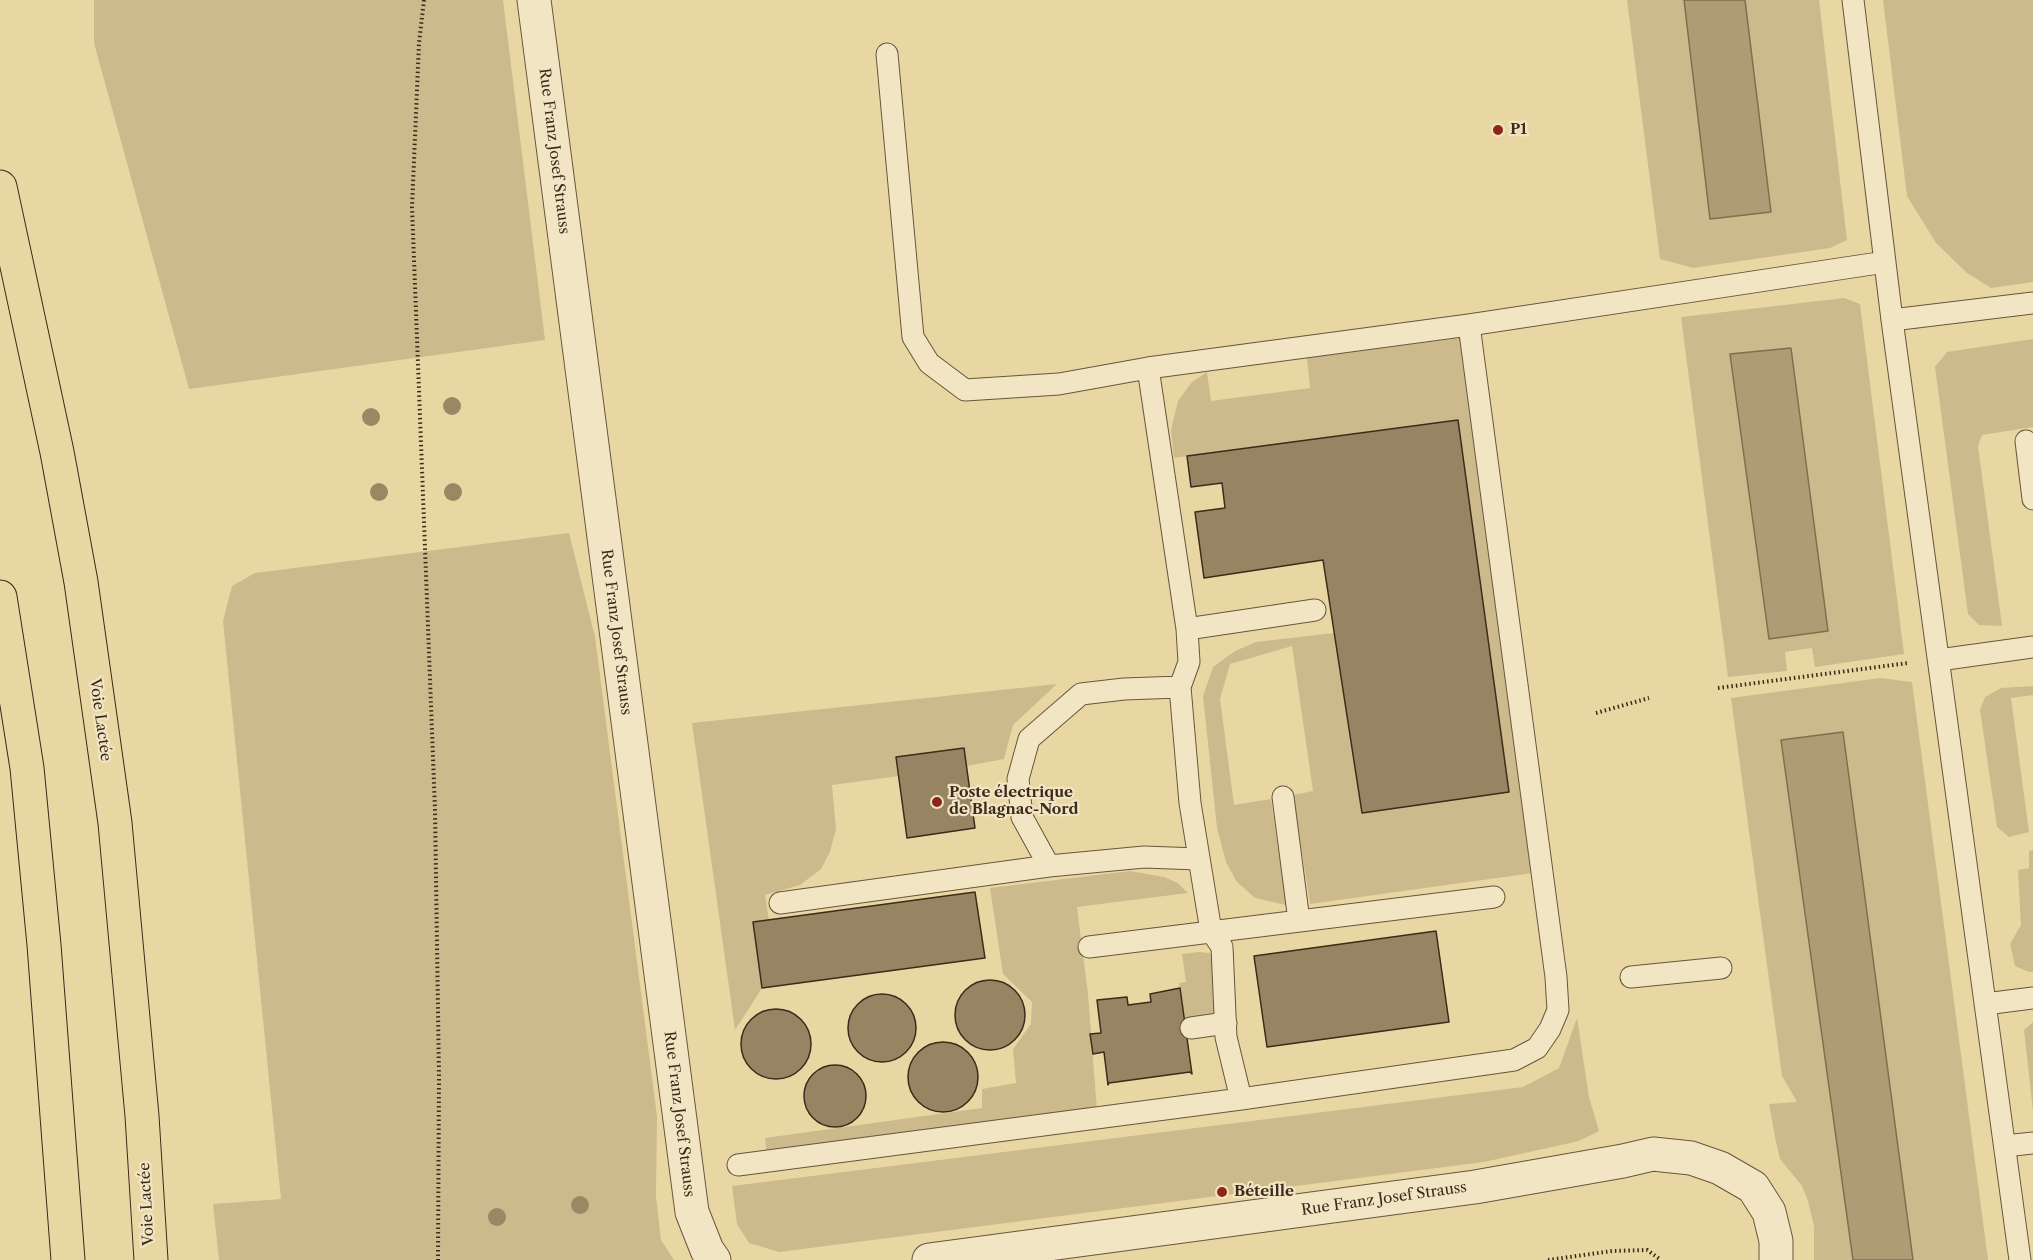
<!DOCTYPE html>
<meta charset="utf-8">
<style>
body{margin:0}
canvas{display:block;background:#e9d7a3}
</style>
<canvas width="2033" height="1260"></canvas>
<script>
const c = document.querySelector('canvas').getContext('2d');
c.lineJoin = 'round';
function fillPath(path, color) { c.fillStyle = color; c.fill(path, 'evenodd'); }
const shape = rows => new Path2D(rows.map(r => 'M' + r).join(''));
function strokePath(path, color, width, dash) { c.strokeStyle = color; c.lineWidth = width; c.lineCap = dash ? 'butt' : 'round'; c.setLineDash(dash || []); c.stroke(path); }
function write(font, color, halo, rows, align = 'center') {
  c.font = font + ' "Libre Caslon Text",serif'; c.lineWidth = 4.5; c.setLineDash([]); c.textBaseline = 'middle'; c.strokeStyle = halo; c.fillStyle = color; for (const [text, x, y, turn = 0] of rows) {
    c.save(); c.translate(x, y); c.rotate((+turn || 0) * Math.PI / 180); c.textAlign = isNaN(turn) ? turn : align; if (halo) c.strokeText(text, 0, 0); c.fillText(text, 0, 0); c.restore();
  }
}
fillPath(shape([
 [94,0,503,0,545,340,189,389,94,43],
 [1627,0,1684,0,1711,219,1771,211,1745,0,1819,0,1847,240,1830,248,1693,268,1660,259],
 [1883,0,2033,0,2033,282,1991,288,1967,273,1936,243,1907,196],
 [1844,298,1860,304,1904,654,1815,667,1812,648,1785,652,1787,671,1728,677,1681,317],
 [1791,348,1828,631,1769,639,1730,355],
 [1461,338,1533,873,1310,904,1293,795,1313,791,1292,646,1230,664,1220,699,1234,805,1271,799,1286,905,1255,898,1237,882,1226,862,1217,828,1203,696,1213,667,1235,651,1256,642,1334,633,1362,813,1508,792,1458,420,1174,458,1171,430,1178,401,1192,382,1207,372,1211,401,1310,388,1307,358],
 [2033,339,2033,427,1982,435,1978,446,2002,626,1979,625,1968,614,1935,367,1947,352],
 [569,533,595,637,657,1116,656,1197,661,1240,674,1260,219,1260,213,1204,281,1199,223,621,232,586,255,573],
 [1880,678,1912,682,1988,1260,1913,1260,1843,732,1781,741,1853,1260,1814,1260,1814,1226,1808,1201,1802,1186,1780,1159,1775,1137,1769,1104,1797,1102,1782,1076,1731,698],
 [1057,684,1013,725,1004,759,967,766,964,749,899,776,832,785,836,829,830,852,821,869,800,885,765,895,769,920,753,922,762,988,735,1030,692,723],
 [2033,686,2033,695,2011,698,2029,832,2009,837,1997,827,1980,710,1985,697,2001,688],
 [2033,850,2033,972,2029,972,2015,966,2010,944,2021,925,2018,870,2029,868,2029,851],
 [1130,871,1164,877,1178,883,1188,893,1077,907,1088,994,1097,1110,767,1154,765,1138,982,1108,982,1089,1016,1083,1013,1049,1031,1024,1032,1002,1003,974,990,888],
 [1199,952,1210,953,1213,958,1218,1011,1210,1016,1184,1020,1179,983,1186,982,1182,954],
 [1577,1018,1589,1097,1599,1131,1579,1141,1484,1162,779,1252,749,1243,737,1224,732,1186,1523,1087,1559,1068],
 [2033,1022,2033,1111,2024,1030]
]), '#ccba8c');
const water = shape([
 [1684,0,1745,0,1771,212,1710,219,1684,0],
 [1791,348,1828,631,1769,639,1730,354,1791,348],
 [1843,732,1913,1260,1853,1260,1781,740,1843,732]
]);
fillPath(water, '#ae9c75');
strokePath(water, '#806e51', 1.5);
const building = shape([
 [1458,420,1509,792,1362,813,1323,560,1204,578,1195,512,1225,508,1222,483,1191,487,1187,456,1458,420],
 [964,748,975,828,907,838,896,757,964,748],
 [975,892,985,958,762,988,753,922,975,892],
 [1436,931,1449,1022,1267,1047,1254,956,1436,931],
 '955 1015a35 35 0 1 1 70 0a35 35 0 1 1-70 0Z',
 [1180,988,1192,1074,1190,1072,1109,1083,1108,1085,1104,1052,1093,1054,1090,1034,1101,1033,1097,1000,1127,997,1128,1005,1151,1002,1150,994,1180,988],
 '848 1028a34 34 0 1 1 68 0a34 34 0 1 1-68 0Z',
 '741 1044a35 35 0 1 1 70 0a35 35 0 1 1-70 0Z',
 '908 1077a35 35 0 1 1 70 0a35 35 0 1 1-70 0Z',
 '804 1096a31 31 0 1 1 62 0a31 31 0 1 1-62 0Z'
]);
fillPath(building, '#968462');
strokePath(building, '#3c2a1b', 1.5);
const service = shape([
 [1853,0,1892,320,2020,1260],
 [887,54,913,337,929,363,965,390,1059,384,1148,368,1469,325,1885,262],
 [1892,320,2033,303],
 [1148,368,1187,629,1189,662,1180,687,1190,803,1211,931,1222,947,1226,1037,1241,1099],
 [2026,441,2033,499],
 [1187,629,1315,610],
 [1939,660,2033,647],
 [1283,797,1299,921],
 [1049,866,1022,817,1018,779,1029,739,1081,694,1124,689,1180,687],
 [780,903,1049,866,1144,857,1198,859],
 [1089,947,1494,897],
 [1631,977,1721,968],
 [1985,1004,2033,998],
 [1191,1028,1226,1023],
 [2005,1146,2033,1143],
 [738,1165,1241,1099,1514,1060,1537,1048,1550,1029,1558,1010,1556,977,1469,325]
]);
const tertiary = shape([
 [534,0,692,1212,707,1250,714,1260],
 [929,1260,1475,1187,1623,1161,1653,1154,1691,1158,1720,1168,1753,1187,1769,1212,1776,1241,1776,1260]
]);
const trunk = shape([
 [0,187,57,452,81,582,115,823,142,1116,151,1260],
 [0,597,27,768,44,945,68,1260]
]);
strokePath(service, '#67553d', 23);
strokePath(tertiary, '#67553d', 35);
strokePath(trunk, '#3c2a1b', 35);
strokePath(shape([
 [424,0,419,43,412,207,435,810,439,1077,438,1260],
 [1718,688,1908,663],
 [1596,713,1649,698],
 [1548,1260,1612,1251,1647,1250,1661,1260]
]), '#3c2a1b', 4, [1.5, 3]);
strokePath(service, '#f1e5c3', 21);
strokePath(tertiary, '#f1e5c3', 33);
strokePath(trunk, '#e9d7a3', 33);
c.fillStyle = '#9a8865';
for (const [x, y] of [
 [452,406],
 [371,417],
 [379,492],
 [453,492],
 [580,1205],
 [497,1217]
]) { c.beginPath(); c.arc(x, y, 9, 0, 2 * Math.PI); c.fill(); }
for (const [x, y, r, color] of [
 [1498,130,6,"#8f2418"],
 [937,802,6,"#8f2418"],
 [1222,1192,6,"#8f2418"]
]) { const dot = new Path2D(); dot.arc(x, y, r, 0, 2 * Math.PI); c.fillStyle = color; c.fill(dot); strokePath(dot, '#f1e5c3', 2); }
write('bold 15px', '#3c2a1b', '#f1e5c3', [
 ["P1",1510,130],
 ["Poste électrique",949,793],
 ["de Blagnac-Nord",949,810],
 ["Béteille",1234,1192]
], 'left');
write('15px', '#3c2a1b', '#f1e5c3', [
 ["Rue Franz Josef Strauss",554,151,83],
 ["Rue Franz Josef Strauss",616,632,83],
 ["Voie Lactée",100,720,82],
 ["Rue Franz Josef Strauss",679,1114,83],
 ["Rue Franz Josef Strauss",1384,1199,-8],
 ["Voie Lactée",147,1204,-93]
]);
</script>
